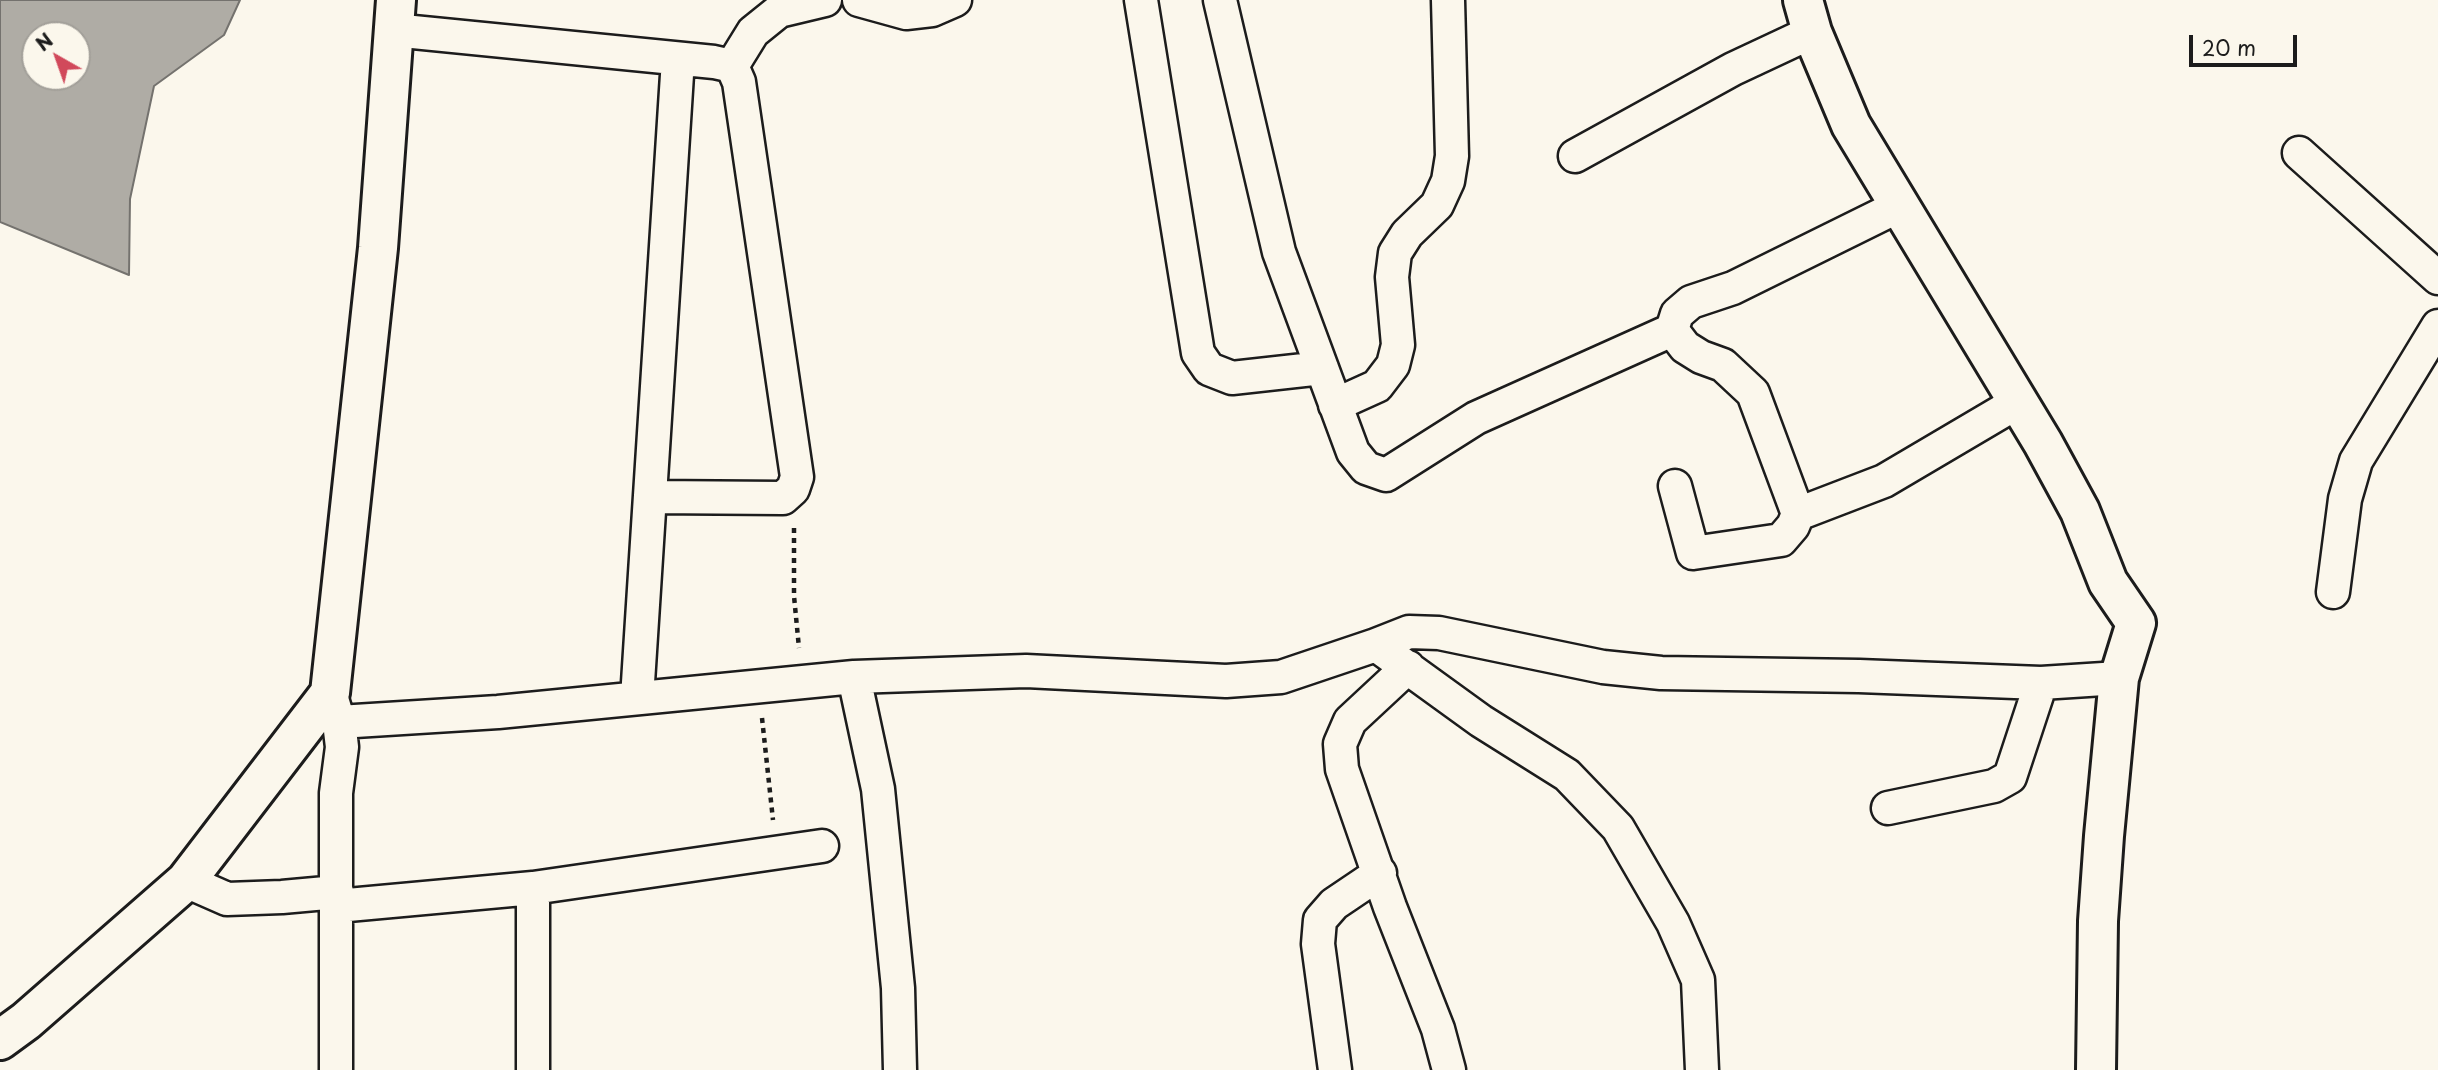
<!DOCTYPE html>
<style>
body{margin:0}
#map{position:relative;width:2438px;height:1070px;overflow:hidden;background:#fbf7ec;font-family:"Playpen Sans",sans-serif}
canvas{display:block}
.north{position:absolute;left:21px;top:21px;width:70px;height:70px;box-sizing:border-box;background:#fbf7ec;border:2px solid #a29f99;border-radius:50%;rotate:320deg;font-size:19px;font-weight:700;line-height:28px;text-align:center;color:#1c1c1c}
.north::after{content:'';display:block;margin:auto;width:24px;height:32px;background:#d1495b;clip-path:polygon(50% 0,100% 100%,50% 72%,0 100%)}
.scale{position:absolute;left:2189px;top:35px;width:108px;height:32px;box-sizing:border-box;border:4px solid #1c1c1c;border-top:0;padding-left:9px;font-size:21px;line-height:24px;white-space:nowrap;color:#1c1c1c;-webkit-text-stroke:5px #fbf7ec;paint-order:stroke}
</style>
<div id="map">
<canvas width="2438" height="1070"></canvas>
<div class="north">N</div>
<div class="scale">20 m</div>
</div>
<script>
const c = document.querySelector('canvas').getContext('2d');
c.lineJoin = 'round';
function fillPath(path, color) { c.fillStyle = color; c.fill(path, 'evenodd'); }
const shape = rows => new Path2D(rows.map(r => 'M' + r).join(''));
function strokePath(path, color, width, dash) { c.strokeStyle = color; c.lineWidth = width; c.lineCap = dash ? 'butt' : 'round'; c.setLineDash(dash || []); c.stroke(path); }
const water = shape([
 [0,0,240,0,224,35,154,86,130,199,129,275,0,222,0,0],
 [35,35,77,35,77,77,35,77,35,35]
]);
fillPath(water, '#afaca5');
strokePath(water, '#74726e', 2);
const street = shape([
 [859,0,906,13,932,10,955,0],
 [1141,0,1198,353,1209,369,1232,378,1322,368],
 [1220,0,1279,252,1353,452,1366,468,1386,475,1476,418,1672,330],
 [393,30,714,62,732,66,739,82,797,477,793,489,783,498,651,497],
 [732,66,753,32,779,11,825,0],
 [2299,153,2438,278],
 [1575,156,1733,69,1812,32],
 [1335,405,1377,386,1393,365,1398,345,1392,277,1395,253,1407,234,1437,205,1448,181,1452,156,1448,0],
 [1675,486,1693,553,1781,540,1793,526,1798,514,1884,481,2018,402],
 [1798,514,1753,393,1723,365,1701,357,1685,347,1672,330,1677,314,1691,302,1733,288,1899,206],
 [2333,592,2345,499,2356,461,2438,326],
 [1376,645,1409,632,1439,633,1603,667,1661,673,1859,676,2041,683,2119,678],
 [1408,667,1350,721,1340,744,1342,769,1390,907,1438,1029,1449,1070],
 [854,677,878,789,898,988,900,1070],
 [637,698,678,59],
 [333,702,339,722,342,747,336,793,336,1070],
 [339,722,498,712,854,677,1026,671,1226,681,1281,677,1376,645,1481,721,1567,775,1618,828,1673,923,1698,980,1702,1070],
 [1888,808,1994,786,2010,777,2041,683],
 [186,881,227,899,282,897,337,892],
 [337,906,533,888,822,846],
 [533,1070,533,888],
 [1335,1070,1318,944,1320,920,1334,904,1380,873]
]);
const secondary = shape([
 [1803,0,1812,32,1851,125,2043,443,2080,511,2108,582,2136,623,2119,678,2104,836,2098,921,2096,1070],
 [0,1040,26,1021,186,881,330,693,378,248,396,0]
]);
strokePath(street, '#1c1c1c', 37);
strokePath(secondary, '#1c1c1c', 44);
strokePath(shape([
 [794,528,794,596,799,648],
 [762,718,773,820]
]), '#1c1c1c', 4.5, [5, 5]);
strokePath(street, '#fbf7ec', 32);
strokePath(secondary, '#fbf7ec', 38);
</script>
